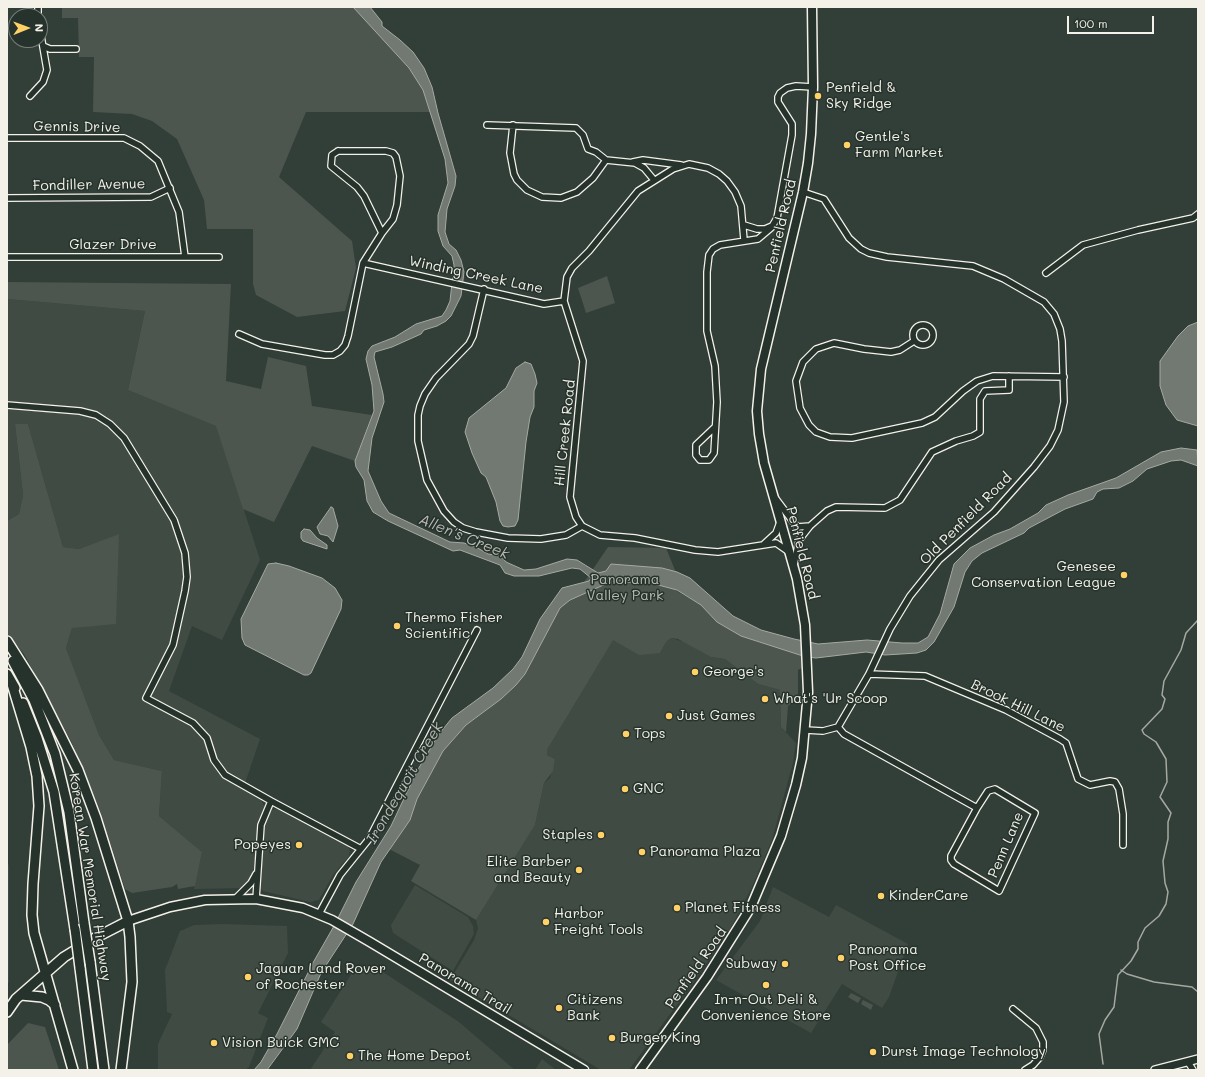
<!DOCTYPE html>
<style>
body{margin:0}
#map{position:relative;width:1205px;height:1077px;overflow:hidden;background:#323e38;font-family:Mali,sans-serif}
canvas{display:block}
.frame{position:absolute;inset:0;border:8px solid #f4f1e8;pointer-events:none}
.north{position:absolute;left:8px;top:8px;width:40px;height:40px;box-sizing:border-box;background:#26332d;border:1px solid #787f78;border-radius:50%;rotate:89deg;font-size:11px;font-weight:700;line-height:16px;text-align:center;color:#f4f1e8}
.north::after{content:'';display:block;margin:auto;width:14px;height:18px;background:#ffd166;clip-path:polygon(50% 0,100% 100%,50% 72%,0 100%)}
.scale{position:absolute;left:1067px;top:16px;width:87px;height:18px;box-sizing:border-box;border:2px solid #f4f1e8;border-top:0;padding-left:5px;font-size:12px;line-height:14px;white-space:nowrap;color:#f4f1e8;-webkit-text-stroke:3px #26332d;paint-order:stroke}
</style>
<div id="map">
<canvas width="1205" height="1077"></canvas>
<div class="frame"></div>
<div class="north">N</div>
<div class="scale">100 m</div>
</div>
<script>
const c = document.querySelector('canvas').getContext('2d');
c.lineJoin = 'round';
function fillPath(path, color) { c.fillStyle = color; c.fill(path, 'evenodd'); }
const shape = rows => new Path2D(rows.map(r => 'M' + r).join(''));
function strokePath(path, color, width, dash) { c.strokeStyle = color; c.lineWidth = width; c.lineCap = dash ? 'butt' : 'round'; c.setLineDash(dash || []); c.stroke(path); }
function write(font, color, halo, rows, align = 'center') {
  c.font = font + ' Mali,sans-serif'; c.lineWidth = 3; c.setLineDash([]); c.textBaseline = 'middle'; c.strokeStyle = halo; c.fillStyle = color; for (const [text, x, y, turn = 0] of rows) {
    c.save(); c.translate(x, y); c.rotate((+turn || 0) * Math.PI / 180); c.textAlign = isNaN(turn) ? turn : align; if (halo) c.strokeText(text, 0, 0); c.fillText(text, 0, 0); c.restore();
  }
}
fillPath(shape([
 [7,299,145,311,128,390,217,426,260,560,222,640,192,626,169,691,260,739,243,789,260,798,264,806,257,824,256,855,252,877,246,886,242,888,194,889,202,852,159,816,162,771,114,760,99,735,66,648,72,628,118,535,79,549,63,547,28,424,15,424,23,495,19,514,7,521],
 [671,638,688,643,711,657,725,659,758,684,780,690,781,727,796,743,793,763,772,840,751,889,730,929,693,983,629,1070,601,1070,450,980,474,940,478,928,476,920,535,825,544,783,550,778,555,759,547,755,547,750,613,639,660,653,666,642],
 [277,808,346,844,350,850,349,856,333,875,319,900,310,902,263,891,259,887,264,823,269,812],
 [7,863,9,865,9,982,7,984],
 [415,885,468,917,473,926,474,934,453,971,393,933,391,925],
 [773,887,829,917,836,905,908,944,889,997,882,1008,842,984,811,1033,716,980,760,921],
 [222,924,287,926,288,953,258,1013,268,1018,249,1067,245,1070,158,1070,158,1044,172,1014,167,1012,165,970,180,931,194,925],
 [357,965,374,966,459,1022,515,1070,310,1070,335,1032,321,1022],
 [542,1059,556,1070,535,1070]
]), '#404b44');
fillPath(shape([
 [62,7,353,7,393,50,409,68,423,90,430,112,306,112,279,177,352,241,356,268,345,311,297,317,256,295,253,284,253,229,207,229,204,200,177,139,152,121,132,114,93,112,94,57,79,57,78,18,62,18],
 [607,276,615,303,586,313,578,288],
 [7,282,231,284,226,381,261,389,268,357,306,366,312,406,372,415,355,461,312,446,274,522,243,509,216,426,128,390,145,311,7,299],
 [15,424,28,424,63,547,79,549,119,534,116,624,72,628,66,648,99,735,114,760,162,771,159,816,202,852,195,886,178,889,177,884,172,887,132,893,125,889,99,808,72,743,24,654,7,633,7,521,19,514,23,495],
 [608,547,666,548,677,575,670,587,701,605,717,622,741,636,802,656,802,668,798,670,798,698,788,706,786,732,781,727,780,690,758,684,725,659,711,657,678,639,671,638,666,642,660,653,639,655,613,640,547,750,547,755,555,759,553,771,544,783,535,825,476,920,411,881,420,865,389,849,410,820,417,799,443,751,466,725,501,699,525,674,560,608,574,597],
 [851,993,861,998,858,1003,848,997],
 [863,1000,873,1005,871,1010,861,1004],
 [28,1023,45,1027,59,1070,7,1070,7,1045]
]), '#4c564f');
const water = shape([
 [353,7,370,7,382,22,382,26,400,40,413,52,424,68,432,87,438,113,456,176,455,186,447,209,445,232,449,244,456,250,461,260,464,272,461,296,451,316,446,321,437,326,424,330,421,334,392,347,375,352,374,357,383,394,384,402,372,438,368,471,381,501,389,513,450,542,464,543,476,547,488,554,501,556,506,562,524,570,536,569,567,559,577,560,598,573,606,571,611,564,662,568,677,572,690,578,733,616,761,630,794,639,818,644,867,640,902,643,918,643,928,637,940,614,954,564,970,548,994,535,1010,529,1038,513,1046,505,1068,495,1116,478,1161,452,1181,448,1197,450,1198,466,1181,460,1171,461,1147,469,1133,481,1119,488,1103,489,1097,492,1093,499,1065,509,1029,528,1024,533,982,553,972,561,965,572,954,607,934,642,926,650,917,653,885,655,866,652,816,658,806,657,741,636,717,622,701,605,677,590,647,582,608,583,570,600,560,608,525,674,516,685,501,699,466,725,443,751,417,799,410,820,381,862,353,924,321,973,297,1029,267,1070,254,1070,261,1062,277,1034,314,961,334,926,356,882,391,826,417,771,439,734,452,718,493,688,513,669,522,657,540,619,562,588,589,581,591,578,580,569,572,568,539,576,514,576,505,573,500,565,460,550,453,551,388,521,373,512,367,501,364,480,356,467,355,461,374,411,372,385,366,359,368,351,372,346,395,337,416,324,442,316,446,310,450,301,454,265,452,256,443,246,438,231,438,215,448,183,445,159,423,90,409,68,353,7],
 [1198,322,1198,426,1177,420,1166,405,1160,386,1160,361,1178,336,1188,326,1198,322],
 [525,362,531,364,535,374,537,383,534,391,534,407,530,417,526,442,518,520,515,526,508,527,503,526,500,521,496,502,486,477,481,473,472,453,465,432,469,418,506,388,516,368,525,362],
 [331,507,333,508,338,526,333,542,328,536,320,534,317,527,331,507],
 [304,529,310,530,317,538,327,545,327,549,303,541,301,538,301,532,304,529],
 [276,563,289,566,322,578,335,588,342,600,341,609,311,673,308,675,304,675,245,645,242,638,241,619,268,564,276,563]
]);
fillPath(water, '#727972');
strokePath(water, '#a6a9a1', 1);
strokePath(shape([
 [1121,970,1127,974,1154,982,1192,987,1198,992],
 [1103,1064,1099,1034,1105,1020,1114,1007,1118,975,1131,961,1138,949,1138,942,1145,928,1159,916,1166,904,1168,892,1165,883,1163,861,1168,839,1168,822,1171,813,1160,797,1167,782,1166,759,1156,742,1144,734,1142,730,1162,709,1165,699,1162,695,1164,681,1181,650,1186,633,1198,620]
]), '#a6a9a1', 1.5);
const minor = shape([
 [38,16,38,7],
 [43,46,50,49,76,49],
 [30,96,43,82,47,70,40,30],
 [487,125,576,128,583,135,588,149,596,152,606,160,635,163,644,168,654,180],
 [513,125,510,153,514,174,517,180,527,190,542,197,561,198,577,192,593,178,606,160],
 [7,138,124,138,140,146,158,161,179,212,185,257],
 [338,151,386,151,393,153,396,157,400,176,397,205,393,219,382,233,364,196,357,187,331,166,332,155,338,151],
 [633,162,643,160,681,165],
 [803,192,824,199,849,238,861,249,869,253,887,257,973,266,1004,279,1044,302,1054,314,1060,329,1062,341,1064,402,1058,430,1050,446,1034,467,994,512,939,560,910,596,890,629,869,674,838,727,823,731,805,730],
 [7,198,151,197,170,188],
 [744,225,757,229,765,229,772,226],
 [744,240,741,206,735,192,727,181,719,174,708,168,689,164,673,169,638,191,589,251,572,268,567,277,564,301,583,361,570,497,576,517,582,526,600,535,635,538,695,550,718,552,776,543,789,552],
 [7,257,219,257],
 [363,263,544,304,564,301],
 [1046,273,1083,245,1138,230,1193,218,1198,214],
 [484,289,473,336,469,344,436,378,425,394,420,406,418,415,418,441,427,480,444,511,454,522,463,528,476,532,508,538,541,539,566,535,582,526],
 '913 335a10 10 0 1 1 20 0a10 10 0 1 1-20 0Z',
 [239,334,262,344,325,355,333,355,340,351,345,345,348,336,363,263,382,233],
 [914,341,900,350,891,352,864,349,834,343,816,349,803,362,796,381,800,408,809,425,816,432,830,437,852,438,922,423,935,417,963,391,977,381,993,376,1064,377],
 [7,405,80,411,96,415,110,424,124,438,174,520,185,553,187,577,185,591,173,645,146,698,193,723,207,738,214,760,225,775,271,801,261,825,256,899],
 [715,427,696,445,696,455,700,460,709,460,714,453,717,402,715,366,707,331,707,272,709,255,713,249,720,245,758,239,771,228,777,218,792,135,792,124,778,102,778,97,780,93,787,88,796,86,813,87],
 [776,499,797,527,810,526],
 [764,544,776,533,780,522],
 [794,565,799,540,810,526,827,511,836,507,885,508,900,500,932,452,956,441,973,436,980,432,980,399,985,391,1009,390,1009,376],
 [869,674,925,676,1006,710,1060,739,1066,743,1078,779,1090,785,1110,781,1115,782,1119,789,1123,814,1123,845],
 [838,727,844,734,977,808,951,856,951,860,954,864,999,891,1035,813,995,789,988,791,977,808],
 [271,801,361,849],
 [236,898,251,883,256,874],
 [319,914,340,875,369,839,477,630],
 [1013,1009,1036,1028,1043,1042,1043,1050,1040,1057,1033,1065,1025,1070],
 [1188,1062,1193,1070]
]);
const tertiary = shape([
 [1155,1070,1198,1059]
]);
const secondary = shape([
 [128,921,170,907,205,900,256,899,303,908,332,920,370,942,584,1070],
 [640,1070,707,977,751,907,781,836,796,785,802,758,808,692,805,625,797,579,764,463,759,434,757,411,761,369,803,192,808,163,811,134,813,87,812,7]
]);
const primary = shape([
 [7,641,38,690,78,770,96,818,128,921,130,937,132,982,121,1070],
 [13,661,34,700,55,754,69,812,84,923],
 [7,674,15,688],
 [12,684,31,747,37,776,39,806,33,884,32,915,34,933,73,1070],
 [23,703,37,738,54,792,75,929],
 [90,962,104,1070],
 [80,968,93,1070],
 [21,995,42,997,49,1000,55,1005],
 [7,1012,16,999,64,957,95,938,128,921]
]);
strokePath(minor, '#f4f1e8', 8);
strokePath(tertiary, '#f4f1e8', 10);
strokePath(secondary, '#f4f1e8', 11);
strokePath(primary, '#f4f1e8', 12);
strokePath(minor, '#26332d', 5.5);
strokePath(tertiary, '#26332d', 7);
strokePath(secondary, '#26332d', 8);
strokePath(primary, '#26332d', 9);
const primaryBridge = shape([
 [84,923,90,962],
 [75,929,80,968]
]);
strokePath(primaryBridge, '#f4f1e8', 12, []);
strokePath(primaryBridge, '#26332d', 9);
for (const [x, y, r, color] of [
 [818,96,4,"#ffd166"],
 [847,145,4,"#ffd166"],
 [1124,575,4,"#ffd166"],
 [397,626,4,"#ffd166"],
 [695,672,4,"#ffd166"],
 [765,699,4,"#ffd166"],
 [669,716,4,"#ffd166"],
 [626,734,4,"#ffd166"],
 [625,789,4,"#ffd166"],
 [601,835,4,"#ffd166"],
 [299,845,4,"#ffd166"],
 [642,852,4,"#ffd166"],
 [579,870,4,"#ffd166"],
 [881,896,4,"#ffd166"],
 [677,908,4,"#ffd166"],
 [546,922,4,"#ffd166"],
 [841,958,4,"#ffd166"],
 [785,964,4,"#ffd166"],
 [248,977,4,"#ffd166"],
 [766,985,4,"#ffd166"],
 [559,1008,4,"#ffd166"],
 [612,1038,4,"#ffd166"],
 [214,1043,4,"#ffd166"],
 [873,1052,4,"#ffd166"],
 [350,1056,4,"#ffd166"]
]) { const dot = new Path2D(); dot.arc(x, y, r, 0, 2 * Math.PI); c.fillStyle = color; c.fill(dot); strokePath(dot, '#26332d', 1.5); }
write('14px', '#f4f1e8', '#26332d', [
 ["Penfield &",826,88],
 ["Sky Ridge",826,104],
 ["Gentle's",855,137],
 ["Farm Market",855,153],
 ["Genesee",1116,567,"right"],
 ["Conservation League",1116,583,"right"],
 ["Thermo Fisher",405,618],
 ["Scientific",405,634],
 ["George's",703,672],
 ["What's 'Ur Scoop",773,699],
 ["Just Games",677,716],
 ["Tops",634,734],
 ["GNC",633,789],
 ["Staples",593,835,"right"],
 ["Popeyes",291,845,"right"],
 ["Panorama Plaza",650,852],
 ["Elite Barber",571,862,"right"],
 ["and Beauty",571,878,"right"],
 ["KinderCare",889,896],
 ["Planet Fitness",685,908],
 ["Harbor",554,914],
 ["Freight Tools",554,930],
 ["Panorama",849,950],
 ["Post Office",849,966],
 ["Subway",777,964,"right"],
 ["Jaguar Land Rover",256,969],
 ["of Rochester",256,985],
 ["Citizens",567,1000],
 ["Bank",567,1016],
 ["In-n-Out Deli &",766,1000,"center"],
 ["Convenience Store",766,1016,"center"],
 ["Burger King",620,1038],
 ["Vision Buick GMC",222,1043],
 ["Durst Image Technology",881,1052],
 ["The Home Depot",358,1056]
], 'left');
write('14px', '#f4f1e8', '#26332d', [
 ["Gennis Drive",77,127,1],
 ["Fondiller Avenue",89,185,-1],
 ["Penfield Road",781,226,-77],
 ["Glazer Drive",113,245],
 ["Winding Creek Lane",476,275,12],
 ["Hill Creek Road",565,433,-84],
 ["Old Penfield Road",966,519,-45],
 ["Penfield Road",802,553,76],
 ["Brook Hill Lane",1018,706,26],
 ["Penn Lane",1006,845,-67],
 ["Korean War Memorial Highway",90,877,81],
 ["Penfield Road",696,968,-55],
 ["Panorama Trail",465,984,31]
]);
write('14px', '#b9bbb2', '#26332d', [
 ["Panorama",625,580],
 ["Valley Park",625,596]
]);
write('italic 15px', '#babbb3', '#26332d', [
 ["Allen's Creek",464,537,22],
 ["Irondequoit Creek",405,783,-60]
]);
</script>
